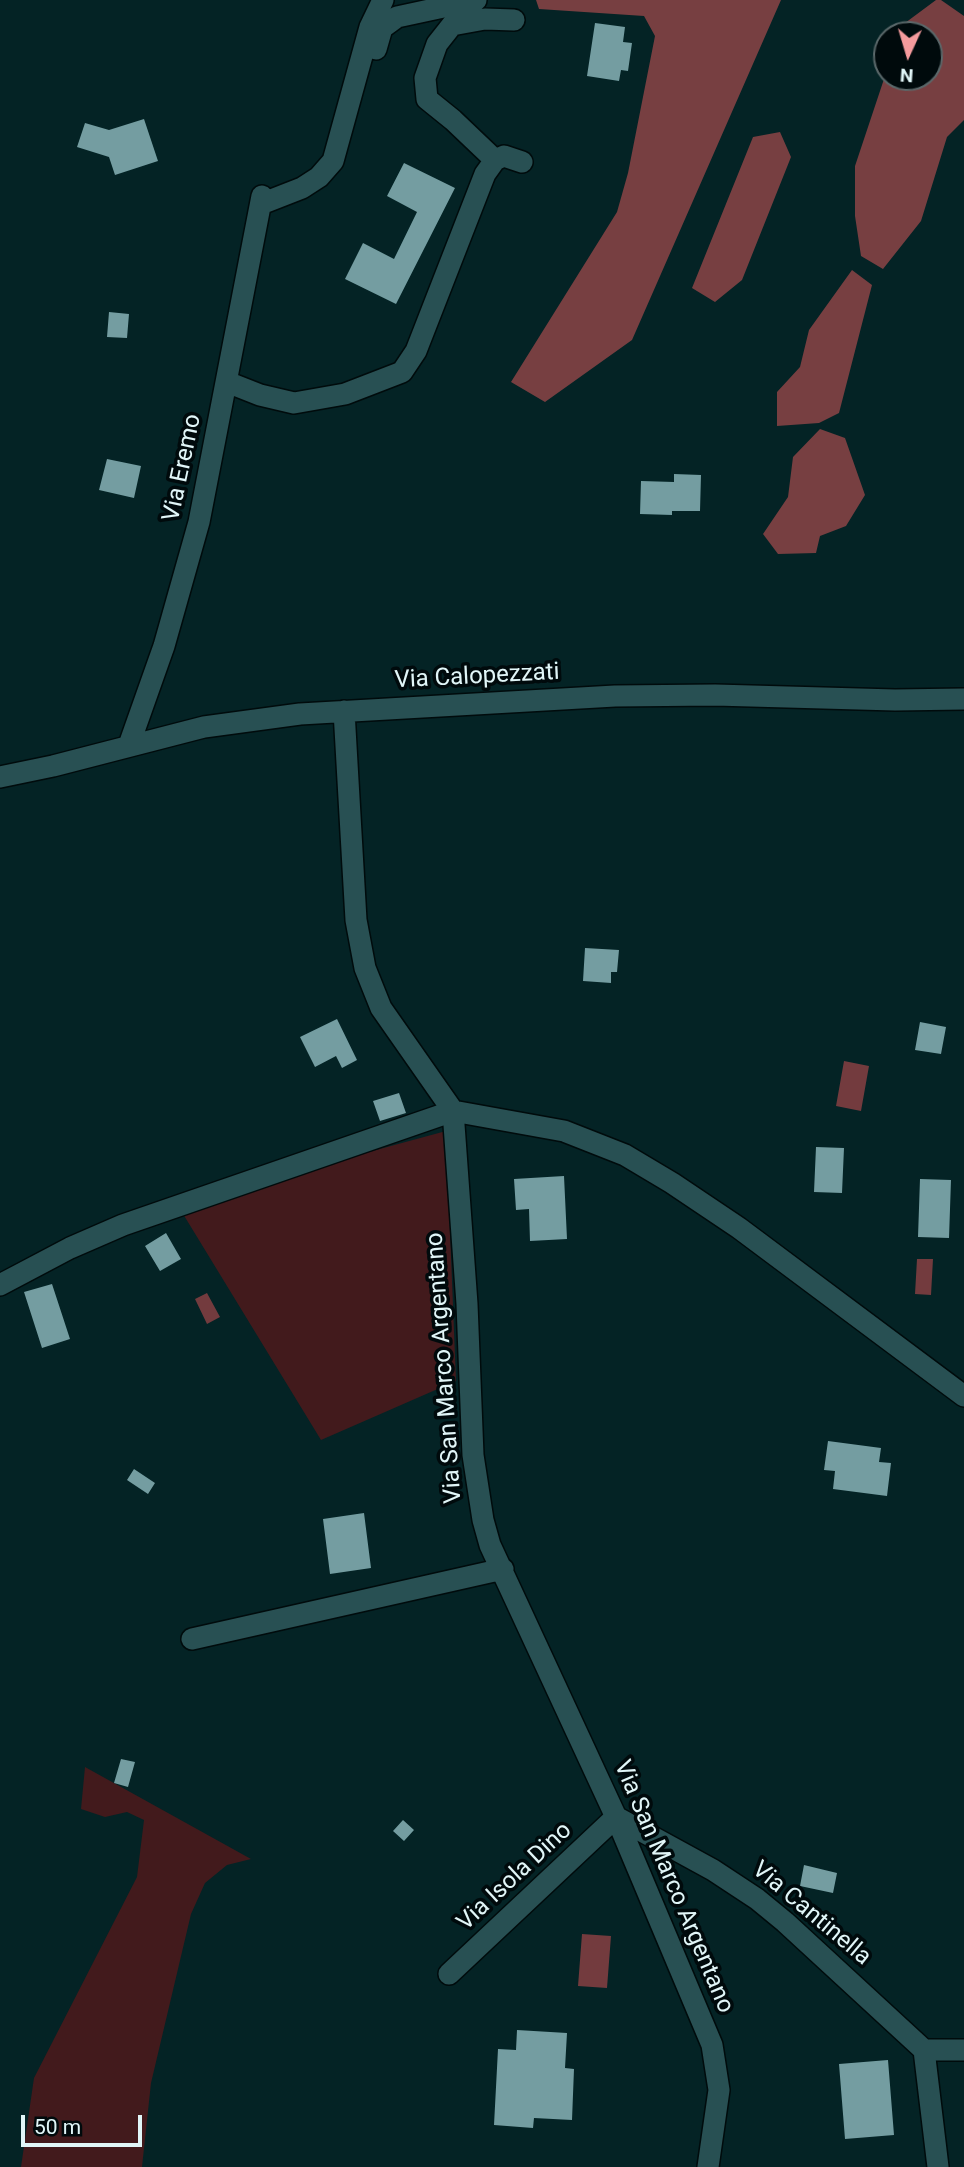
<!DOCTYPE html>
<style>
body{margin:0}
#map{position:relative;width:964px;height:2167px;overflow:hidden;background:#042325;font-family:Roboto,sans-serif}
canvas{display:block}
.north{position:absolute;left:873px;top:21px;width:70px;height:70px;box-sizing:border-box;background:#000a0c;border:2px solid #5a686a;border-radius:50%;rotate:184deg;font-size:19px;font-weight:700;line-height:28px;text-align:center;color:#e1f6f8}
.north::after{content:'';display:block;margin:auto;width:24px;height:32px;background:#f59b9d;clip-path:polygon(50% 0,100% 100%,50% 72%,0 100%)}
.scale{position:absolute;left:21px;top:2115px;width:121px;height:32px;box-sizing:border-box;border:4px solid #e1f6f8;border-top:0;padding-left:9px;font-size:21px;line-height:24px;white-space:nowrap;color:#e1f6f8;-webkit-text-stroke:5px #000a0c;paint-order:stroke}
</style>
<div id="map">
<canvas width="964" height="2167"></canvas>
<div class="north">N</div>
<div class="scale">50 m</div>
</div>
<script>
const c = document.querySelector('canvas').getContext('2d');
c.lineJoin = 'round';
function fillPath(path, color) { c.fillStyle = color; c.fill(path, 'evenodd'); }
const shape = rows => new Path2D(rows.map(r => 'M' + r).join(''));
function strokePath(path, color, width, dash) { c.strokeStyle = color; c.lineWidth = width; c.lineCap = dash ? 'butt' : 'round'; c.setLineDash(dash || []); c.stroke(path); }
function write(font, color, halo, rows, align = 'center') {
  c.font = font + ' Roboto,sans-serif'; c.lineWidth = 7; c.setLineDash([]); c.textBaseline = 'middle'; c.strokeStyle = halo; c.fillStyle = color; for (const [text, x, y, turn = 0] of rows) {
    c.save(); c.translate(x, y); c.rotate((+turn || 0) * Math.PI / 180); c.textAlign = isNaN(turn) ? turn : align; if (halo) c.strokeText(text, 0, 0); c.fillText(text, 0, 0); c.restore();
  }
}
fillPath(shape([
 [446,1131,456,1381,321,1440,180,1209,343,1159],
 [85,1767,251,1859,227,1865,205,1883,191,1914,151,2083,142,2167,21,2167,34,2078,137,1877,144,1820,127,1812,105,1817,81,1809]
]), '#421a1c');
fillPath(shape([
 [536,0,781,0,632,340,545,402,511,382,617,212,628,173,655,36,644,16,539,9],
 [936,0,941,0,964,16,964,120,947,137,921,221,883,269,861,256,855,216,855,166,887,70,887,77,929,77,929,35,901,35,905,23],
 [780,132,791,157,742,280,715,302,692,288,753,137],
 [852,270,872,285,839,413,819,423,777,426,777,392,800,367,809,330],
 [820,429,845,438,865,495,846,526,820,536,816,553,778,554,763,534,788,497,793,457]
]), '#773f41');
fillPath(shape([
 [844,1061,869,1066,861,1111,836,1106],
 [917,1259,933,1259,931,1295,915,1294],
 [207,1293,220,1317,207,1324,195,1299],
 [582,1934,611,1936,607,1988,578,1986]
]), '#733b3e');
fillPath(shape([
 [595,23,625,27,623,42,632,43,628,71,621,70,619,81,587,76],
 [144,119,158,161,115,175,109,157,77,147,85,123,109,130],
 [404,163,455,188,396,304,345,279,363,243,394,259,417,212,387,196],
 [109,312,129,314,127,338,107,337],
 [107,459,141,466,134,498,99,490],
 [674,474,701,475,700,511,672,511,672,515,640,514,641,481,674,482],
 [585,948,619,950,617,972,611,972,611,983,583,981],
 [337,1019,357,1060,342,1068,336,1056,315,1067,300,1037],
 [920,1022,946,1027,941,1054,915,1050],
 [399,1093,406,1113,380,1121,373,1101],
 [816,1147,844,1148,842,1193,814,1192],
 [564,1176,567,1239,530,1241,529,1209,516,1210,514,1179],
 [920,1179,951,1180,949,1238,918,1237],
 [166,1233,181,1259,160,1271,145,1246],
 [52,1284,70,1339,42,1348,24,1292],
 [828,1441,881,1448,879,1462,891,1463,887,1496,833,1489,835,1471,824,1470],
 [134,1469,155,1483,148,1494,127,1480],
 [364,1513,371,1568,330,1574,323,1519],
 [121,1759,135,1762,128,1787,114,1783],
 [403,1820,414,1830,404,1841,393,1831],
 [804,1865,837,1873,833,1893,800,1886],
 [517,2030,567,2033,565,2068,574,2069,572,2120,534,2118,533,2128,494,2125,498,2049,516,2050],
 [888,2060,894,2135,845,2139,839,2064]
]), '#749da1');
const minor = shape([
 [376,49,382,28,397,17,476,0],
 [495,160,453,120,427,99,425,78,437,44,452,25,485,19,514,20],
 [261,204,302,188,319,177,333,161,370,27,383,0],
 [227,382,260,395,294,403,345,394,402,372,416,351,485,174,495,160,504,156,522,162],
 [344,711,356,920,365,968,381,1008,453,1111,467,1304,473,1455,483,1520,490,1545,616,1817,712,2045,719,2090,708,2167],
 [129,745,164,646,199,522,262,196],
 [0,777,53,766,204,727,300,714,615,696,715,695,895,700,964,699],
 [0,1285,70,1248,123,1225,453,1111,564,1131,625,1155,672,1183,739,1228,964,1396],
 [192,1639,503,1569],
 [449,1974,616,1817,713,1870,757,1899,785,1922,924,2050,964,2050],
 [924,2050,938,2167]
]);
strokePath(minor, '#000b0c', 24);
strokePath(minor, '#285053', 21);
write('24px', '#e1f6f8', '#000a0c', [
 ["Via Eremo",183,468,-78],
 ["Via Calopezzati",477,677,-3],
 ["Via San Marco Argentano",445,1368,-94],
 ["Via Isola Dino",515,1877,-43],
 ["Via San Marco Argentano",673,1887,67],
 ["Via Cantinella",811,1914,40]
]);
</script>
